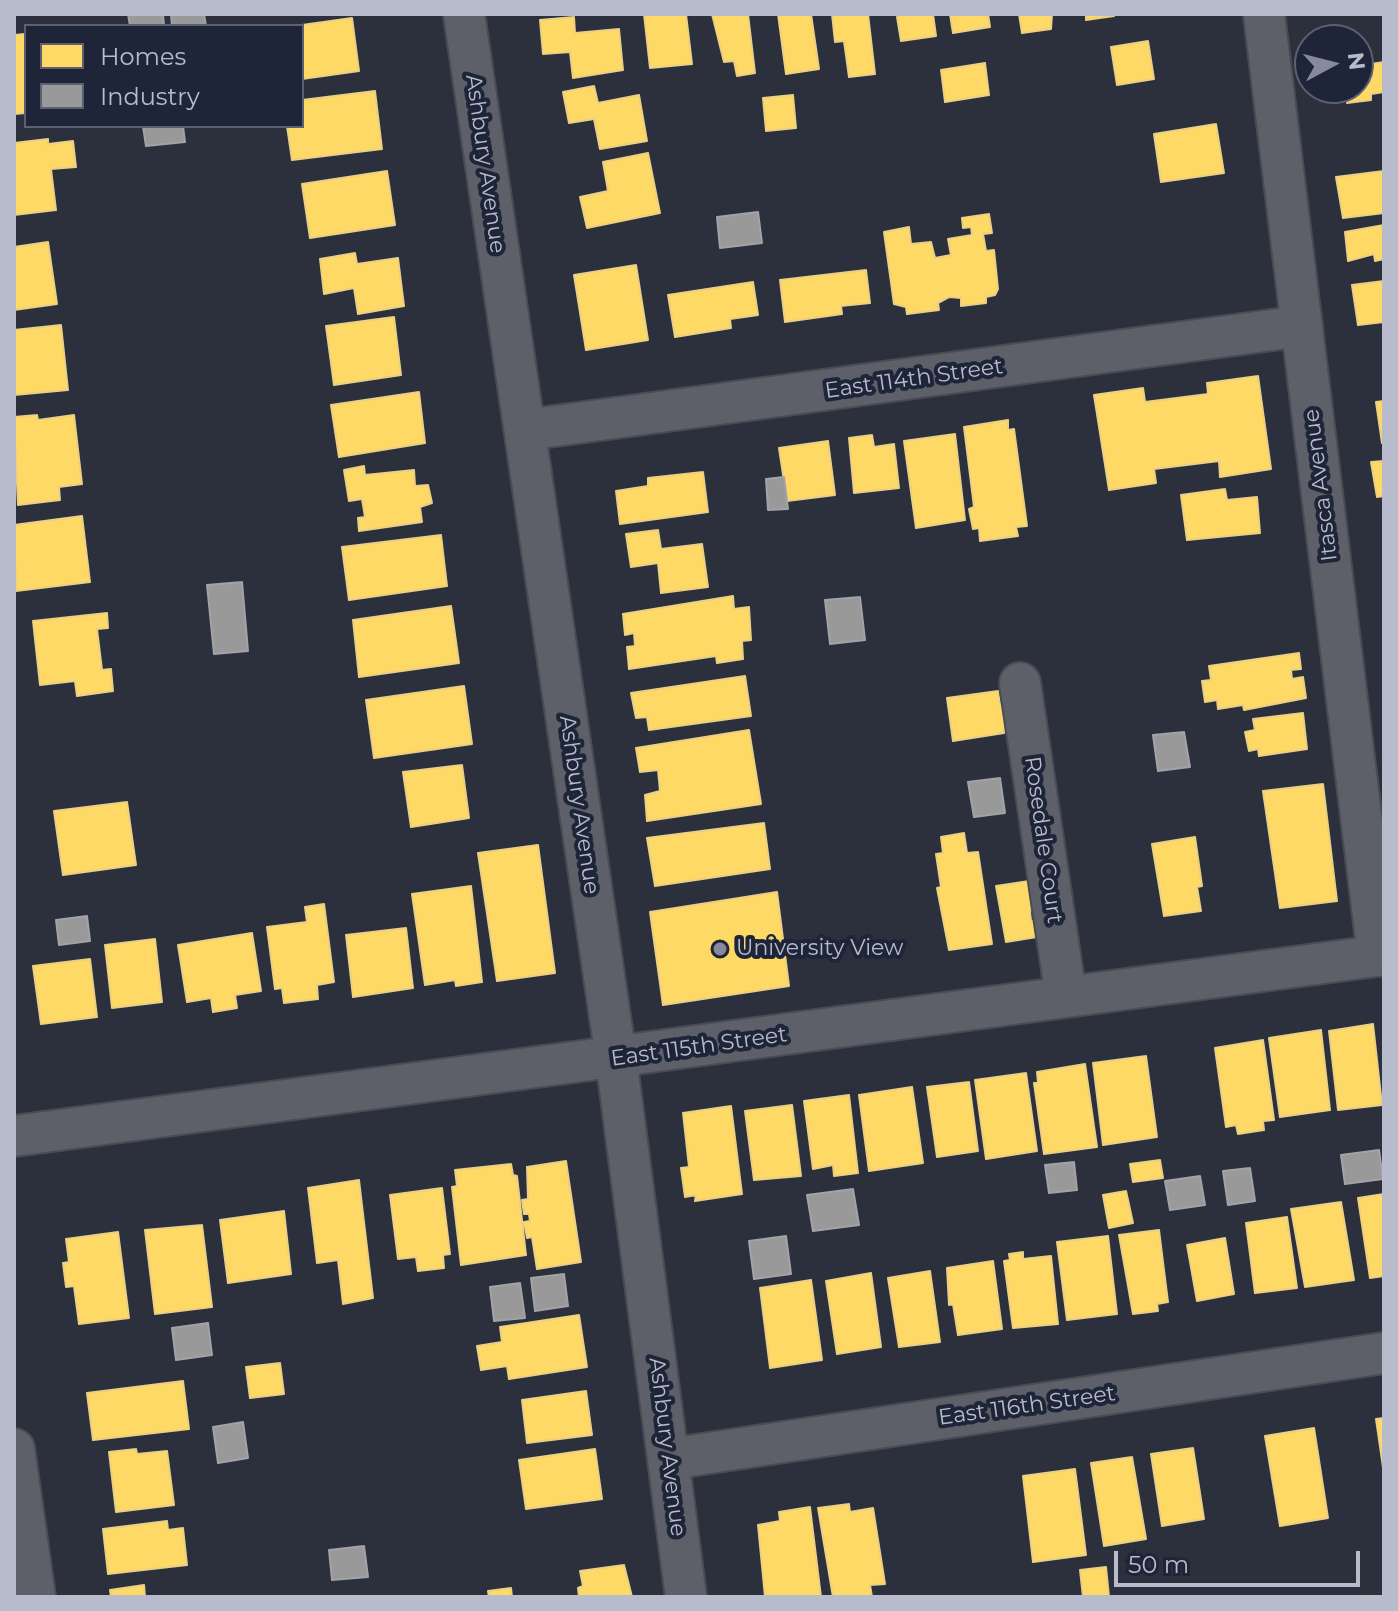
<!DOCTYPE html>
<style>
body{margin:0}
#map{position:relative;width:1398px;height:1611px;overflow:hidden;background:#2c303c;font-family:Montserrat,sans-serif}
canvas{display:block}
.frame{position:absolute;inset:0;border:16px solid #b7bbcc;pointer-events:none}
.legend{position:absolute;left:24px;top:24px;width:280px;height:104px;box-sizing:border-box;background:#1e2538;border:2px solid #5b6173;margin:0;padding:10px 14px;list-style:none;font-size:24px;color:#b7bbcc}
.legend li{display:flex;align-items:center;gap:16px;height:40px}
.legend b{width:40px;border:2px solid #5b6173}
.north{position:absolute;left:1294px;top:24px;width:80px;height:80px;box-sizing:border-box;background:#1e2538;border:2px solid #5b6173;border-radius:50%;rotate:83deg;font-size:22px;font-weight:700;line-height:32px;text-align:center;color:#b7bbcc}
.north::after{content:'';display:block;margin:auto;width:28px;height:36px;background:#868a9a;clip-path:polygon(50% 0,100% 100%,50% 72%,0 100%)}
.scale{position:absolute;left:1114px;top:1551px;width:246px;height:36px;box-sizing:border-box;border:4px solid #b7bbcc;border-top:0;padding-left:10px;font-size:24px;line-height:28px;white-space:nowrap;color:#b7bbcc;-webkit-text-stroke:6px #1e2538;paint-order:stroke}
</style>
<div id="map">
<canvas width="1398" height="1611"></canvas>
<div class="frame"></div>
<ul class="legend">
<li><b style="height:22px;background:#ffd966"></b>Homes</li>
<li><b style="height:22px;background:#999"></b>Industry</li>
</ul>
<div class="north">N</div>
<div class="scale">50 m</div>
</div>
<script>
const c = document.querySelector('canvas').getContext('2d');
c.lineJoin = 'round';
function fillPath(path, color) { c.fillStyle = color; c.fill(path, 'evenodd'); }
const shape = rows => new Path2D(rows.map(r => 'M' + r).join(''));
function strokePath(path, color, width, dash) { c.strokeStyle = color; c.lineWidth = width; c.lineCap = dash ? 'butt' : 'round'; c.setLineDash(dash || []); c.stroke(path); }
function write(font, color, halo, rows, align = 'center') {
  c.font = font + ' Montserrat,sans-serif'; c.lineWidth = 8; c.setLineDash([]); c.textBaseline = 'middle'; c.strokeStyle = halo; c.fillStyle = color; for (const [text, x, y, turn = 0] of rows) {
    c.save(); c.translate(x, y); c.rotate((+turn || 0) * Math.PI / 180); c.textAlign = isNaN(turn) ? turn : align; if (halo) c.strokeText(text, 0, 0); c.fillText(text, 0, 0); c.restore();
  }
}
const homes = shape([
 [644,14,686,14,692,64,650,68,644,14],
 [712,14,748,14,755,73,737,76,734,61,724,62,712,14],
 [778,14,811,14,819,69,786,74,778,14],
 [832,14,868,14,875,74,849,77,844,41,835,42,832,14],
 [901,14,933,14,936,36,901,41,897,17,901,14],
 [950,14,988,14,990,27,953,33,950,14],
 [1019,14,1052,14,1051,29,1022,33,1019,14],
 [1086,14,1114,14,1114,16,1086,20,1086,14],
 [574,17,575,33,619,29,623,70,573,78,570,52,543,54,540,20,574,17],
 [352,18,359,71,302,79,302,26,295,26,352,18],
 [25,34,26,113,14,114,14,35,25,34],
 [1148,41,1154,79,1117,85,1111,47,1148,41],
 [1384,62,1384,92,1371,94,1371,100,1347,103,1348,96,1330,96,1329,88,1358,88,1358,66,1384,62],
 [985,63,989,95,945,102,941,70,985,63],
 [594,86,598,103,639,95,647,141,600,149,594,119,569,123,563,92,594,86],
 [375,91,382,149,292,160,287,126,302,126,302,100,375,91],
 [793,95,796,128,766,131,763,98,793,95],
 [1216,124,1224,173,1161,182,1154,134,1216,124],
 [48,139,48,144,73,141,76,167,51,169,56,210,14,215,14,143,48,139],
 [648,153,660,213,587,228,580,197,608,191,603,162,648,153],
 [387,171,395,225,310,238,302,184,387,171],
 [1384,171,1384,213,1343,218,1336,177,1384,171],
 [989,214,992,233,983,234,986,251,994,250,998,289,995,295,986,297,986,303,961,306,961,298,949,297,938,303,939,310,907,314,906,307,894,304,884,232,909,227,911,244,931,242,935,258,951,255,948,239,972,235,971,227,963,228,962,218,989,214],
 [1384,225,1384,259,1375,261,1374,254,1348,261,1345,232,1384,225],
 [48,242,57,304,14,310,14,247,48,242],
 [355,253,357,264,398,258,404,306,358,314,354,288,324,294,320,259,355,253],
 [636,265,648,340,586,350,574,275,636,265],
 [866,270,870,303,841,306,842,314,785,322,780,280,866,270],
 [1384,281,1384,322,1358,325,1352,285,1384,281],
 [753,282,758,315,730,319,731,328,675,337,668,295,753,282],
 [394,317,401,375,334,385,326,326,394,317],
 [61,325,68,390,14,395,14,330,61,325],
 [1258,376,1271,469,1220,477,1219,461,1154,469,1156,483,1109,490,1094,395,1143,388,1145,402,1208,394,1207,383,1258,376],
 [419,392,425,443,339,457,331,405,419,392],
 [1384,401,1384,442,1382,443,1376,402,1384,401],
 [37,415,38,420,74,415,82,484,59,487,60,500,18,505,14,417,37,415],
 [1008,420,1008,430,1014,429,1027,526,1016,527,1018,536,980,541,979,528,973,529,969,509,974,507,964,427,1008,420],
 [955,434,965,520,916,528,904,441,955,434],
 [872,435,874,447,894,444,899,488,854,493,849,438,872,435],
 [828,441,835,495,787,501,779,448,828,441],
 [1384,461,1384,496,1377,497,1371,462,1384,461],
 [364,466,365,475,414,470,415,486,428,485,432,503,420,507,422,522,359,531,358,518,365,517,362,499,349,501,344,470,364,466],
 [703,472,708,512,620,524,616,491,648,486,648,478,703,472],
 [1225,489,1227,500,1257,497,1260,533,1187,540,1181,495,1225,489],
 [82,516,90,582,16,591,14,525,82,516],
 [658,530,661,549,702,544,708,587,661,593,658,563,631,567,626,534,658,530],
 [441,535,447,586,349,600,342,547,441,535],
 [733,596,734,609,749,607,751,640,742,641,743,659,717,663,716,656,629,669,627,647,635,646,634,633,625,635,623,614,733,596],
 [451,606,459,663,359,677,353,620,451,606],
 [107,613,108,628,97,629,102,670,111,669,113,691,77,696,75,681,40,685,33,621,107,613],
 [1299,653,1301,669,1291,670,1292,679,1303,677,1306,698,1244,710,1243,705,1218,709,1217,700,1205,702,1202,681,1211,680,1209,666,1299,653],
 [745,676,751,716,649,730,647,717,636,718,631,693,745,676],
 [464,686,472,744,374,758,366,700,464,686],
 [998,691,1000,704,1009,702,1013,726,1004,727,1004,733,953,741,947,698,998,691],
 [1303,713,1307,749,1259,756,1258,749,1249,751,1245,732,1255,730,1253,719,1303,713],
 [749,730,761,804,647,821,645,795,660,791,658,770,640,772,636,748,749,730],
 [462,765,469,818,411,827,403,772,462,765],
 [1323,784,1337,901,1280,908,1263,791,1323,784],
 [127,802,136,865,63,875,54,811,127,802],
 [764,823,770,869,655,886,647,838,764,823],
 [964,833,967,853,978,852,992,944,949,950,937,888,941,887,936,854,943,853,941,837,964,833],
 [1195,837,1202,886,1197,887,1201,911,1164,916,1152,844,1195,837],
 [538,845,555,973,497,981,478,853,538,845],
 [1036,880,1040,909,1030,911,1031,921,1041,920,1043,936,1006,942,996,886,1036,880],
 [471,886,482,982,456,986,455,980,425,985,412,894,471,886],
 [777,892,789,986,663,1005,650,912,777,892],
 [324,904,334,982,317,985,318,999,284,1003,282,988,275,989,267,927,307,922,305,907,324,904],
 [406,928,413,988,353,997,346,935,406,928],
 [252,933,261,991,235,995,237,1008,213,1012,211,998,187,1002,178,945,252,933],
 [155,939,162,1002,112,1008,105,945,155,939],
 [90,959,97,1017,41,1024,33,966,90,959],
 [1373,1024,1382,1105,1338,1110,1329,1031,1373,1024],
 [1321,1030,1330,1110,1280,1117,1269,1038,1321,1030],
 [1263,1040,1274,1120,1263,1121,1264,1130,1238,1134,1236,1125,1226,1127,1215,1048,1263,1040],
 [1146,1056,1157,1137,1103,1145,1093,1063,1146,1056],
 [1085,1064,1097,1147,1044,1154,1034,1083,1038,1083,1037,1072,1085,1064],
 [1026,1073,1037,1151,986,1159,975,1080,1026,1073],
 [969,1082,978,1151,937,1157,927,1087,969,1082],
 [912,1087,923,1163,869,1171,859,1095,912,1087],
 [849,1095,858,1173,834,1176,833,1165,813,1169,804,1101,849,1095],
 [792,1105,801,1176,754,1180,745,1111,792,1105],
 [731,1106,742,1194,695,1201,696,1195,685,1197,681,1168,689,1167,683,1113,731,1106],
 [1160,1160,1163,1178,1133,1182,1130,1164,1160,1160],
 [566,1161,581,1262,537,1269,532,1237,527,1238,524,1222,530,1221,529,1214,524,1214,522,1200,528,1199,527,1167,566,1161],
 [511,1164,513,1175,517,1176,526,1255,461,1265,452,1187,457,1186,455,1170,511,1164],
 [359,1180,373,1298,343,1304,338,1260,317,1263,308,1188,359,1180],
 [442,1188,450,1254,443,1255,444,1268,418,1271,416,1257,398,1259,390,1195,442,1188],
 [1126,1191,1133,1223,1109,1228,1103,1195,1126,1191],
 [1384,1194,1384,1276,1370,1278,1358,1198,1384,1194],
 [1341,1202,1354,1280,1305,1287,1291,1209,1341,1202],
 [284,1211,291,1274,228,1283,220,1220,284,1211],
 [1287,1217,1297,1288,1255,1293,1246,1223,1287,1217],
 [202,1225,212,1307,155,1314,145,1230,202,1225],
 [1159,1230,1168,1302,1157,1304,1158,1311,1133,1314,1119,1235,1159,1230],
 [118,1232,129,1318,79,1324,74,1286,66,1287,63,1263,69,1262,66,1239,118,1232],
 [1108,1236,1117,1314,1067,1320,1057,1242,1108,1236],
 [1225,1238,1234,1294,1197,1301,1187,1245,1225,1238],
 [1023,1252,1023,1259,1051,1256,1058,1324,1013,1328,1004,1261,1010,1260,1009,1254,1023,1252],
 [993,1261,1002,1329,958,1335,953,1304,949,1305,947,1268,993,1261],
 [930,1271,940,1342,899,1347,888,1278,930,1271],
 [871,1273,881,1347,837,1354,826,1281,871,1273],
 [811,1280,822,1360,770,1368,760,1288,811,1280],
 [579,1315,587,1367,509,1379,507,1366,481,1370,477,1346,502,1342,500,1327,579,1315],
 [280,1363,284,1394,250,1398,246,1367,280,1363],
 [183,1381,189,1429,93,1440,87,1393,183,1381],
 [586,1391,592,1435,527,1443,522,1400,586,1391],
 [1384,1418,1384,1474,1376,1419,1384,1418],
 [1314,1428,1328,1518,1280,1526,1265,1436,1314,1428],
 [1193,1448,1204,1519,1162,1526,1151,1454,1193,1448],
 [136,1449,137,1454,167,1451,174,1505,116,1512,109,1452,136,1449],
 [595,1449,602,1499,526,1509,519,1460,595,1449],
 [1132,1457,1146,1539,1104,1546,1091,1463,1132,1457],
 [1075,1469,1086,1555,1033,1562,1023,1476,1075,1469],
 [849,1504,850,1512,873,1508,885,1584,870,1585,872,1597,833,1597,818,1508,849,1504],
 [810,1507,821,1597,765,1597,758,1525,780,1521,779,1512,810,1507],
 [167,1521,168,1530,183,1528,187,1565,108,1574,103,1529,167,1521],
 [624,1565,632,1597,579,1597,578,1588,583,1586,580,1571,624,1565],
 [1106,1567,1109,1597,1083,1597,1080,1570,1106,1567],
 [144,1585,145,1597,111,1597,110,1590,144,1585],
 [511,1588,512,1597,489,1597,488,1591,511,1588]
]);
fillPath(homes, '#ffd966');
strokePath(homes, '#e9d085', 2);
const industry = shape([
 [128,14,163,14,164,26,130,26,128,14],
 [171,14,204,14,206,26,172,26,171,14],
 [143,126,183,126,185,142,146,146,143,126],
 [758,212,762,243,720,248,717,217,758,212],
 [784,477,788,509,768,510,766,479,784,477],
 [242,582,248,651,214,654,207,585,242,582],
 [860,597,865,640,830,644,825,600,860,597],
 [1184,732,1190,767,1158,771,1153,735,1184,732],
 [1000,778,1005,813,974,817,968,782,1000,778],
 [87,916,90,941,59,945,56,920,87,916],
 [1379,1150,1383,1179,1345,1184,1341,1155,1379,1150],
 [1074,1162,1077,1190,1049,1193,1045,1165,1074,1162],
 [1250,1168,1255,1201,1228,1205,1223,1171,1250,1168],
 [1200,1176,1205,1205,1170,1210,1165,1181,1200,1176],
 [853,1189,859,1225,813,1231,807,1195,853,1189],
 [786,1236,791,1274,754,1279,749,1241,786,1236],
 [564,1274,568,1306,535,1311,531,1278,564,1274],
 [520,1283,525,1318,494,1321,490,1287,520,1283],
 [208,1323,212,1355,176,1360,172,1328,208,1323],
 [243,1422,248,1458,218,1463,213,1427,243,1422],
 [364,1546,368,1577,332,1580,329,1550,364,1546]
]);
fillPath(industry, '#999');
strokePath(industry, '#a2a3a8', 2);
const minor = shape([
 [464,14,616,1058,686,1597],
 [1264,14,1378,956],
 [525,430,1302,326],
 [1020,683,1066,997],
 [14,1136,1384,955],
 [14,1449,35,1597],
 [669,1459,1384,1353]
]);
strokePath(minor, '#494c55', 44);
strokePath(minor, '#5d6069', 40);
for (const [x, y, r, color] of [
 [720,949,8,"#868a9a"]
]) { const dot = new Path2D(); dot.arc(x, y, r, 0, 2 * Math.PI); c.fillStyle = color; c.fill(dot); strokePath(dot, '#1e2538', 3); }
write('22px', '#b7bbcc', '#1e2538', [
 ["Ashbury Avenue",485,164,82],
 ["East 114th Street",914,379,-8],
 ["Itasca Avenue",1321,485,-97],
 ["Ashbury Avenue",579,805,82],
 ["Rosedale Court",1043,840,82],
 ["East 115th Street",699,1047,-8],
 ["East 116th Street",1027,1406,-8],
 ["Ashbury Avenue",667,1447,83]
]);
write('22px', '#b7bbcc', '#1e2538', [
 ["University View",736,949]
], 'left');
</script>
